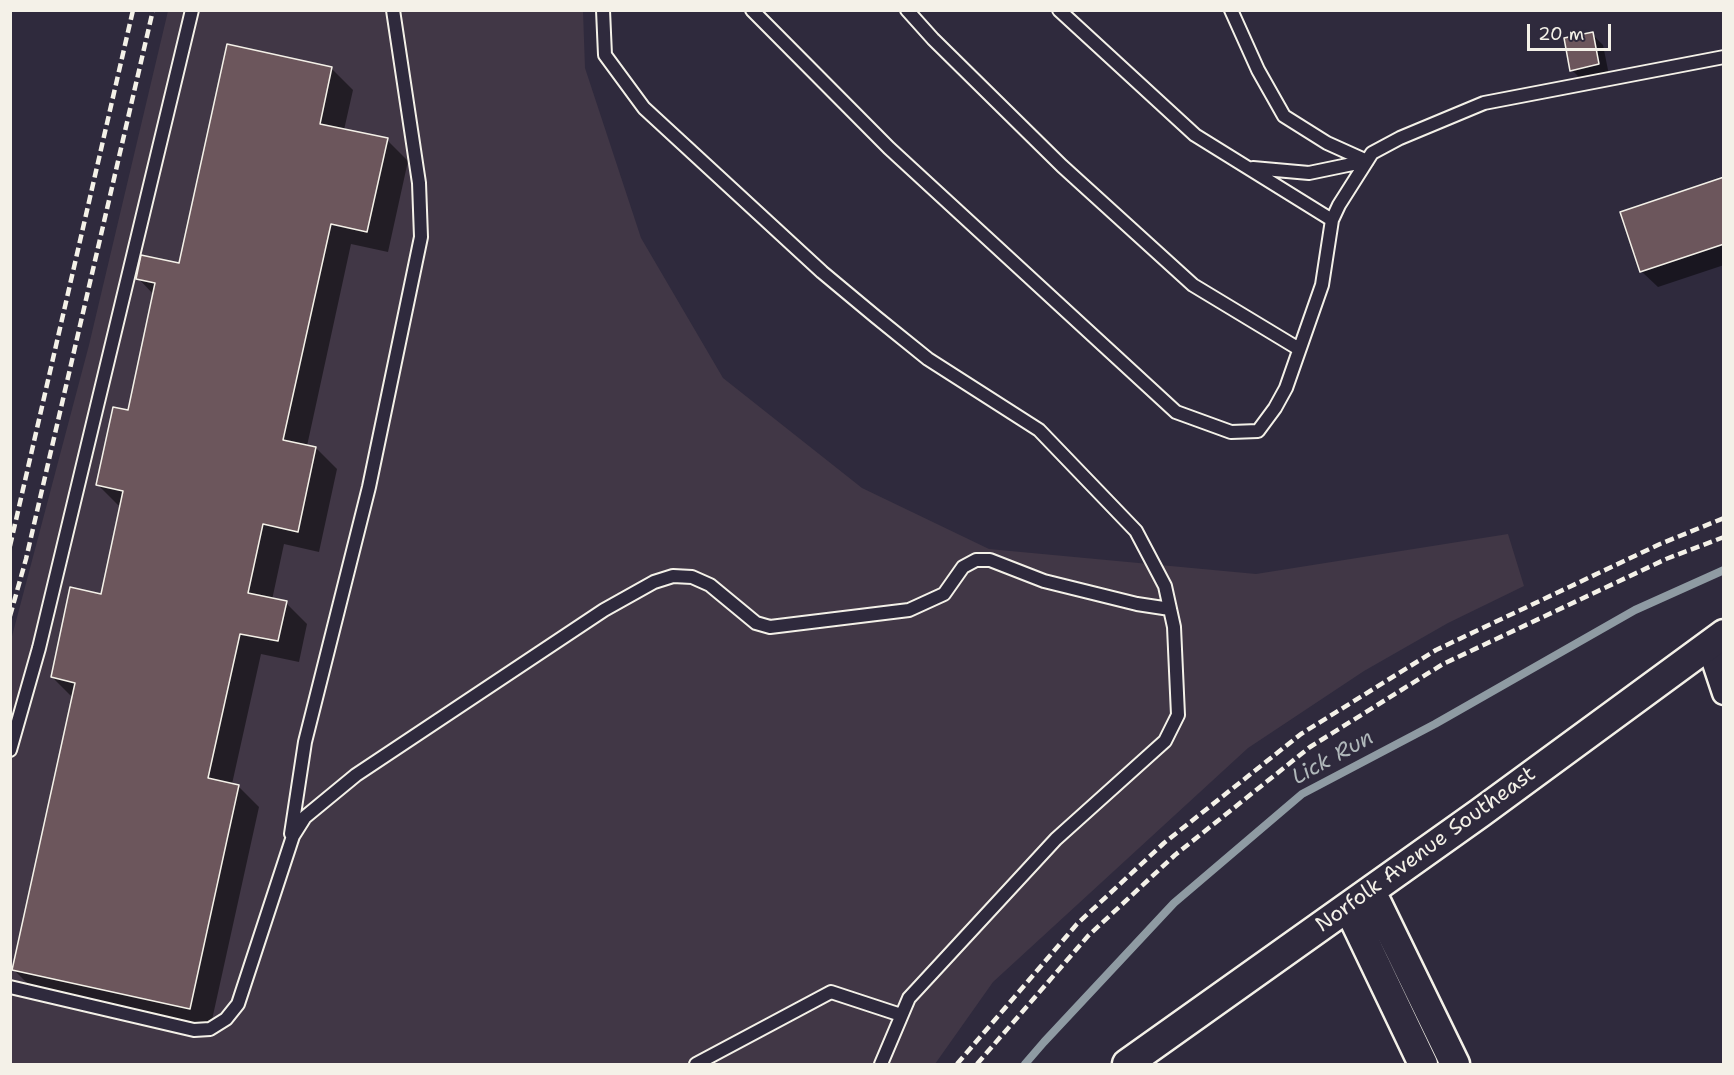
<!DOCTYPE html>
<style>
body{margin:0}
#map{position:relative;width:1734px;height:1075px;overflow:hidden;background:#2f2a3d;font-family:"Shantell Sans",sans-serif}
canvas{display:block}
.frame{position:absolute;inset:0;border:12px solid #f4f1e8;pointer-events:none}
.scale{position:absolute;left:1527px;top:24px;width:84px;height:27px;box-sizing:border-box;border:3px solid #f4f1e8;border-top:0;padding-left:8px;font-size:18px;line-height:21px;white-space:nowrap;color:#f4f1e8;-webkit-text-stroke:4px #2f2a3d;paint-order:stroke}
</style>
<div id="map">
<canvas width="1734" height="1075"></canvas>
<div class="frame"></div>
<div class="scale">20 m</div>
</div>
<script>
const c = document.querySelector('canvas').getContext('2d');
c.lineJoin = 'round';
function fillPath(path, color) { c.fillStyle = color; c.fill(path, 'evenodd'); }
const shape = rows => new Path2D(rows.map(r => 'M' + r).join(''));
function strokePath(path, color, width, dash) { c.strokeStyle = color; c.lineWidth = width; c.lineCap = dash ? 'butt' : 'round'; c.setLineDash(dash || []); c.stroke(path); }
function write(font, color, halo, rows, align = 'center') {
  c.font = font + ' "Shantell Sans",sans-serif'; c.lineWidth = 4.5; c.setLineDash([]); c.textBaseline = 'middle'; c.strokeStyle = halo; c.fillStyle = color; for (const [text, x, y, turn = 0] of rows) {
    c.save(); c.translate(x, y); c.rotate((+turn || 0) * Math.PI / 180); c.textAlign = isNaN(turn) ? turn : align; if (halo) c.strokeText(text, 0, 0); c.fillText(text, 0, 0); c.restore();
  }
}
fillPath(shape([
 [168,11,583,11,585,68,641,238,723,378,862,488,989,549,1256,574,1508,534,1524,586,1448,623,1364,671,1248,748,993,982,935,1064,11,1064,11,640,89,345]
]), '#413746');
fillPath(shape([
 [1592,34,1603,45,1609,75,1582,80,1572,70],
 [228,46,332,69,353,90,344,130,387,140,408,161,388,252,351,244,307,446,316,448,337,469,319,552,284,544,272,600,286,603,307,624,299,662,261,654,232,784,238,786,259,807,210,1029,35,991,14,970,73,698,52,677,102,596,121,506,118,505,97,484,129,412,154,295,138,278,180,265],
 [1724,179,1724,265,1658,287,1641,271]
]), '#0007');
strokePath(shape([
 [1025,1064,1044,1042,1174,903,1302,794,1435,724,1635,610,1724,570]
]), '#8f9ba3', 8);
const building = shape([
 [1593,32,1599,64,1570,71,1564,38,1593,32],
 [227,44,332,67,320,124,388,138,367,232,331,224,283,440,316,447,298,532,263,524,248,593,287,601,278,641,240,634,208,778,239,785,190,1009,12,970,75,683,51,677,70,587,101,594,123,491,96,485,113,407,128,410,155,283,136,279,141,255,179,263,227,44],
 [1724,177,1724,244,1640,272,1620,212,1724,177]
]);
fillPath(building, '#6c565c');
strokePath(building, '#f4f1e8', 1.5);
const service = shape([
 [603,10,605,55,644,108,822,272,876,317,928,359,1039,430,1136,531,1165,586,1174,627,1178,715,1165,741,1056,839,909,998,881,1064],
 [752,10,889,148,1176,412,1231,432,1258,431,1275,408,1286,388,1322,285,1332,220,1339,205,1372,153,1400,138,1484,103,1724,57],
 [907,10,933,39,1062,166,1193,285,1299,349],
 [1059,10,1195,135,1332,220],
 [1231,10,1258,70,1284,116,1327,143,1367,161],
 [1253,168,1309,173,1367,161],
 [10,750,39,648,192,10],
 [291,834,305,742,369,487,421,237,419,183,393,10],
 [10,987,194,1030,210,1029,226,1019,238,1004,293,836,305,817,356,775,604,610,654,582,673,576,692,577,710,585,756,623,770,627,909,610,944,594,963,567,976,560,990,560,1044,581,1137,604,1170,609],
 [696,1064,831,992,901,1015]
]);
const minor = shape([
 [1708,645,1724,693]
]);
const tertiary = shape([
 [1371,891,1455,1064],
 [1348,907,1423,1064],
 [1127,1064,1480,813,1724,634]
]);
strokePath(service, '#f4f1e8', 16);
strokePath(minor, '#f4f1e8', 27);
strokePath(tertiary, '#f4f1e8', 33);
strokePath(service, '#2f2a3d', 12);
strokePath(minor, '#2f2a3d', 22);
strokePath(tertiary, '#2f2a3d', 28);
strokePath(shape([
 [10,546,133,10],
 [10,616,26,559,153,10],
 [957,1064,1077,924,1164,843,1301,734,1436,650,1660,544,1724,518],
 [977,1064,1088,936,1175,855,1310,747,1443,664,1666,559,1724,537]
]), '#f4f1e8', 4.5, [9, 4.5]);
write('21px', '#f4f1e8', '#2f2a3d', [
 ["Norfolk Avenue Southeast",1426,850,-36]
]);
write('italic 22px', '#b0b8ba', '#2f2a3d', [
 ["Lick Run",1333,758,-29]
]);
</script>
